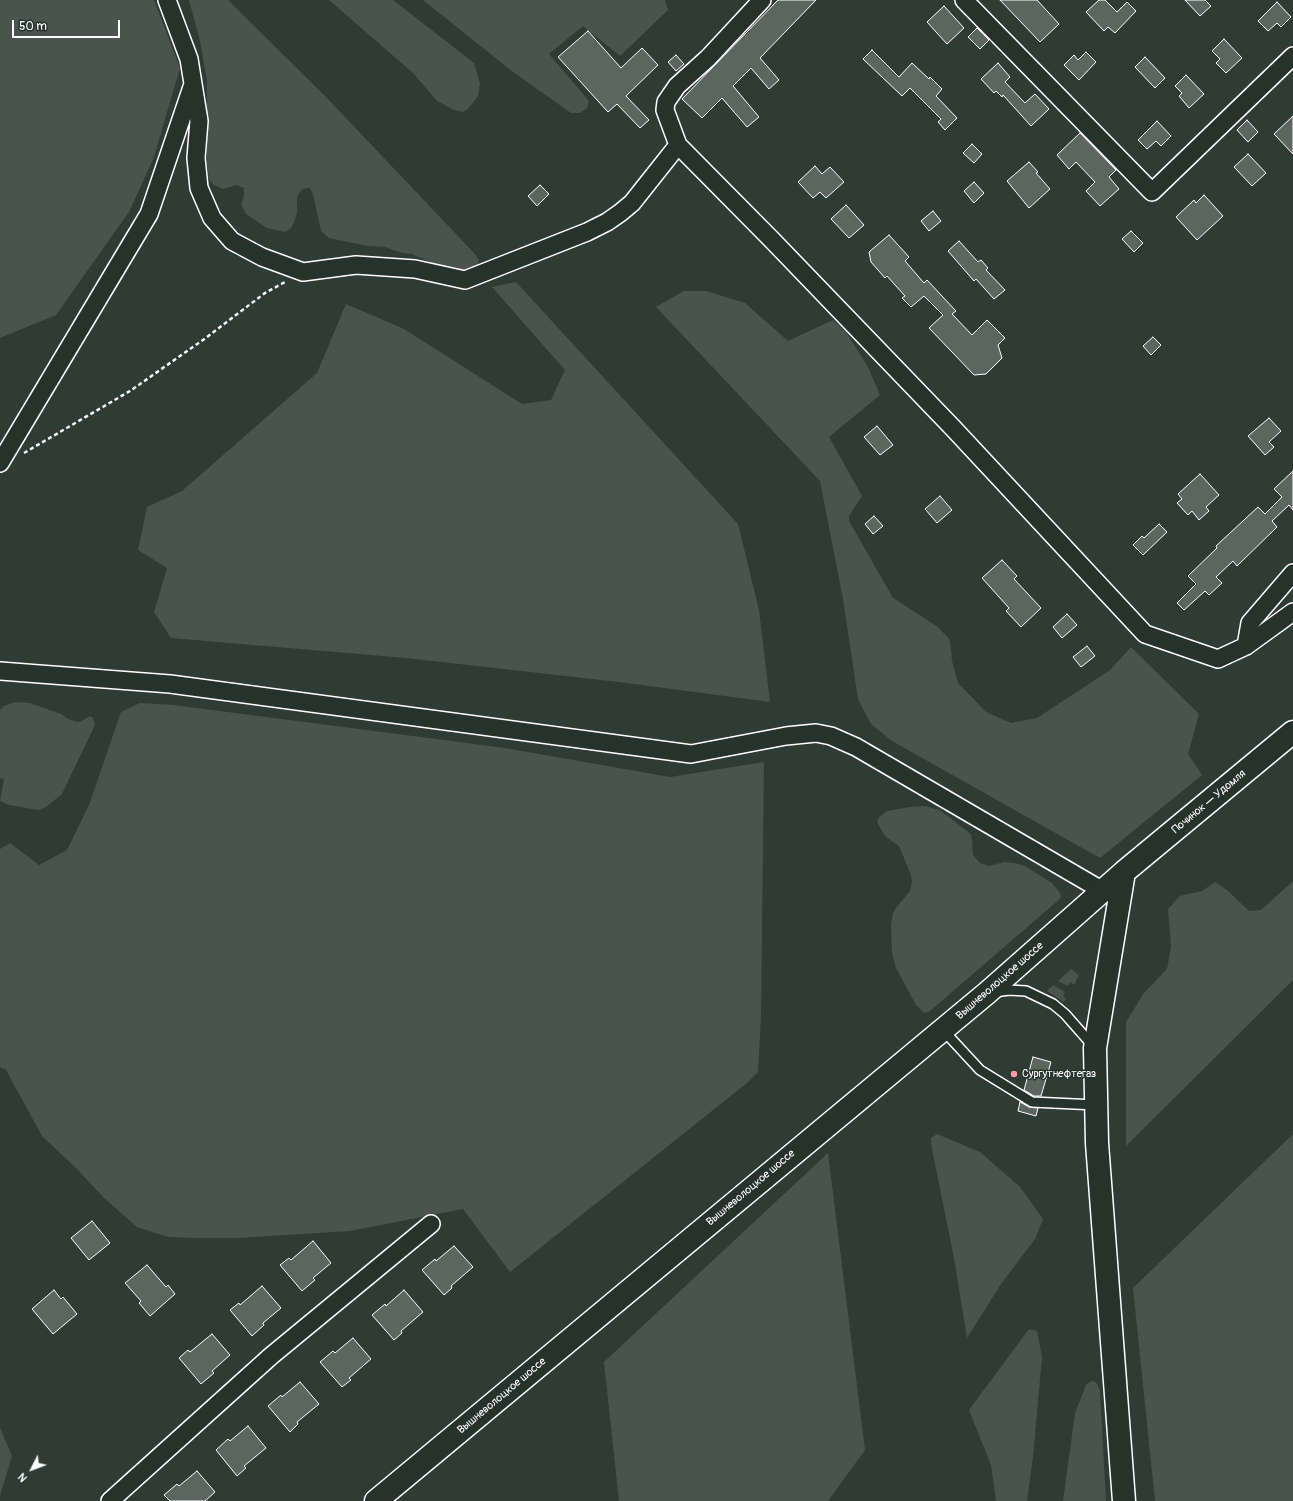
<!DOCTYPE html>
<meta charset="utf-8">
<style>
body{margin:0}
#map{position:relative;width:1293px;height:1501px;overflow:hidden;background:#2f3b35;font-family:Pangolin,sans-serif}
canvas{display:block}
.north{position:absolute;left:12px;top:1449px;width:40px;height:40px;-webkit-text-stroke:3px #26332d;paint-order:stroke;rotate:228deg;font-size:11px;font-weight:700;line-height:16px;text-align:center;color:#fff}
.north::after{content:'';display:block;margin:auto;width:14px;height:18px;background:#fff;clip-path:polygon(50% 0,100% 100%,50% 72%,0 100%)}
.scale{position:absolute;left:12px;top:20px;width:108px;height:18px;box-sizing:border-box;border:2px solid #fff;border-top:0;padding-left:5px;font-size:12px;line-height:14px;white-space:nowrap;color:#fff;-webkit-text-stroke:3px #26332d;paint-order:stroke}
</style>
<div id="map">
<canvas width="1293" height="1501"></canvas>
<div class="north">N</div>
<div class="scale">50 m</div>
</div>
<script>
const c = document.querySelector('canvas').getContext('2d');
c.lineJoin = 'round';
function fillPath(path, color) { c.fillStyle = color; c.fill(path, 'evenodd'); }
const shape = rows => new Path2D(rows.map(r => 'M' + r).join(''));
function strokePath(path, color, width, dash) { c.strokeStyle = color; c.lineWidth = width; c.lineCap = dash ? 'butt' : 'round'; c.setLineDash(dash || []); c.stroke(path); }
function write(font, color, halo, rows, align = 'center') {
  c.font = font + ' Pangolin,sans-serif'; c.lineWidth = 3; c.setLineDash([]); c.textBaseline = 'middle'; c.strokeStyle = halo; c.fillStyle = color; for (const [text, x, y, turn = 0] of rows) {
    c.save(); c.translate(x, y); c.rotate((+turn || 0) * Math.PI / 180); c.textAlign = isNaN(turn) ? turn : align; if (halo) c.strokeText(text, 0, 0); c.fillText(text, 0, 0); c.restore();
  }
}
fillPath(shape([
 [0,0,154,0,180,68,154,157,129,212,56,315,0,338],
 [189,0,228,0,326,97,474,253,479,260,477,268,471,273,442,267,412,254,402,253,385,247,368,246,329,238,321,231,313,194,310,188,302,189,297,197,297,213,294,222,291,228,285,232,267,228,246,214,241,204,244,196,244,188,237,185,223,189,214,185,209,179,207,163,207,81,200,41],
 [329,0,393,0,474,63,480,84,478,96,468,109,463,112,454,110,437,101,413,73],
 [423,0,665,0,668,10,620,56,583,26,549,54,589,101,587,108,580,113,571,113,513,72],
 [516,282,738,524,759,610,770,702,619,682,406,658,171,638,154,612,167,568,138,550,147,507,182,491,317,373,346,304,404,329,522,404,551,400,565,370,492,287],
 [684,291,706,291,745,303,788,341,833,320,846,332,868,367,880,395,829,437,862,496,849,516,849,521,893,598,938,627,950,640,952,661,958,683,986,712,1011,723,1037,718,1110,670,1131,647,1199,714,1188,754,1202,775,1100,858,892,741,871,724,858,699,843,599,820,481,656,307],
 [15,702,30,703,61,714,68,719,77,722,80,722,90,716,93,718,95,725,62,794,46,807,38,810,9,805,0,801,4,779,0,778,0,710,4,706],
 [140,703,174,705,505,748,670,777,764,762,761,1016,758,1072,747,1083,510,1272,463,1209,350,1231,238,1238,194,1238,168,1237,137,1227,104,1198,77,1169,42,1136,6,1070,0,1067,0,849,10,843,39,865,67,850,89,805,121,712],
 [926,806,941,811,967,831,971,835,972,841,973,855,980,863,989,866,1004,862,1015,863,1025,866,1052,883,1060,893,1061,898,930,1011,924,1013,916,1005,896,968,892,953,891,924,893,913,896,908,910,891,912,882,911,875,899,846,885,836,877,822,879,817,887,811,910,807],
 [1293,881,1293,980,1126,1146,1126,1022,1144,993,1167,969,1171,947,1168,909,1180,896,1202,891,1215,882,1227,890,1249,911,1261,910],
 [1071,969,1079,975,1074,985,1070,982,1068,986,1058,981],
 [1053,985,1065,992,1063,996,1066,998,1064,1002,1047,991],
 [937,1134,980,1152,1020,1187,1043,1219,1035,1239,1001,1284,967,1338,954,1258,932,1149,931,1138],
 [1293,1134,1293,1501,1155,1501,1133,1288],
 [828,1153,865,1450,828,1501,619,1501,604,1362],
 [1029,1329,1037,1331,1042,1357,1033,1457,1027,1501,996,1501,991,1465,969,1410],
 [1091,1381,1096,1382,1100,1390,1106,1501,1063,1501,1075,1413,1086,1385],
 [0,1428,12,1456,0,1496]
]), '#4a544f');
const building = shape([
 [778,0,816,0,760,58,779,80,769,89,751,68,733,86,759,117,747,127,722,98,702,118,682,99,778,0],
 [1000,0,1037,0,1059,24,1040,42,1000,0],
 [1099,0,1105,0,1117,12,1127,2,1136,11,1115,33,1108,27,1104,31,1086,12,1099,0],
 [1185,0,1205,0,1211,6,1200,16,1185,0],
 [1277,2,1291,17,1281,27,1277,23,1268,31,1258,21,1277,2],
 [944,6,964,28,947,44,927,22,944,6],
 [977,28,989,40,980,49,968,37,977,28],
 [588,31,621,68,642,48,658,65,626,96,649,120,640,128,617,104,608,112,558,57,588,31],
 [1224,39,1242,58,1226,73,1216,63,1220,59,1212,51,1224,39],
 [872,50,899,77,912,63,929,79,930,77,942,89,936,96,957,118,945,130,938,122,941,119,910,88,902,96,863,59,872,50],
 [1086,52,1096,62,1079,80,1064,65,1074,55,1078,60,1086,52],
 [676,55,684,64,676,71,668,62,676,55],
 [1145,57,1165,78,1155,88,1135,67,1145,57],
 [998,63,1010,77,1005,82,1025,103,1035,94,1049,109,1031,126,1003,95,1002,97,996,91,994,93,981,79,998,63],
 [1186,75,1204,94,1189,108,1179,96,1182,93,1175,86,1186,75],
 [1293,116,1293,154,1274,134,1293,116],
 [1247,120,1258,132,1248,142,1237,130,1247,120],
 [1157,121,1171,136,1161,146,1156,141,1147,149,1138,140,1157,121],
 [1080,133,1116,170,1109,177,1119,189,1100,206,1086,191,1095,182,1076,162,1069,169,1057,155,1080,133],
 [972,144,982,154,974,163,963,153,972,144],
 [1248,154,1266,173,1252,186,1234,167,1248,154],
 [1029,162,1038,172,1036,173,1050,189,1029,208,1007,181,1029,162],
 [815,166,822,174,830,167,844,182,826,198,820,192,813,198,798,182,815,166],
 [974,182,984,193,974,203,964,191,974,182],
 [540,185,549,194,537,206,528,196,540,185],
 [1204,195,1223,216,1197,240,1176,217,1194,200,1196,203,1204,195],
 [846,205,864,225,849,238,831,219,846,205],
 [933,211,941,221,929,231,921,221,933,211],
 [1131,231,1143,243,1134,252,1122,239,1131,231],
 [889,235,909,257,905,261,924,283,927,280,956,311,952,314,972,335,987,320,1005,338,998,345,1002,358,986,374,974,375,929,328,943,315,924,296,911,307,902,298,905,296,887,276,885,278,871,262,869,252,889,235],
 [959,241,978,262,981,260,988,268,986,270,1005,290,994,299,976,279,974,281,948,251,959,241],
 [1153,337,1161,345,1151,355,1143,346,1153,337],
 [1269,418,1281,431,1269,442,1274,447,1265,455,1248,436,1269,418],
 [877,426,893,445,880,455,864,437,877,426],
 [1293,471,1293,510,1289,505,1272,521,1277,527,1237,566,1233,561,1216,577,1222,583,1209,595,1205,591,1184,610,1177,603,1196,584,1188,576,1217,548,1216,546,1258,507,1265,514,1282,497,1274,489,1293,471],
 [1200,474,1219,495,1206,507,1209,511,1199,520,1192,511,1188,515,1177,503,1182,499,1178,494,1200,474],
 [940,496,952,510,937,523,925,509,940,496],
 [874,516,883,526,873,534,865,524,874,516],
 [1159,524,1167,532,1143,555,1133,545,1142,536,1144,538,1159,524],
 [1002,560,1017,576,1014,579,1041,608,1021,627,1006,611,1009,608,982,578,1002,560],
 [1067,614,1077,625,1062,638,1053,627,1067,614],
 [1087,646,1095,656,1081,667,1073,657,1087,646],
 [1033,1057,1051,1062,1041,1096,1034,1096,1024,1090,1033,1057],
 [1020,1102,1029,1107,1038,1108,1036,1116,1018,1111,1020,1102],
 [92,1221,110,1243,89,1260,71,1238,92,1221],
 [313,1241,331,1263,313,1278,315,1280,302,1291,280,1265,289,1258,291,1260,313,1241],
 [454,1246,473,1267,451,1286,452,1288,444,1295,422,1270,435,1259,436,1261,454,1246],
 [147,1265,166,1287,168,1285,175,1294,150,1316,139,1303,141,1301,125,1283,147,1265],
 [262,1286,281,1308,263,1323,264,1325,252,1336,230,1310,239,1303,240,1305,262,1286],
 [54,1290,61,1299,63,1297,77,1314,53,1334,32,1309,54,1290],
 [404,1290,423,1312,401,1331,402,1333,394,1340,372,1315,385,1304,386,1306,404,1290],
 [212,1334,230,1355,212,1371,214,1373,201,1384,179,1358,188,1350,190,1352,212,1334],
 [353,1338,371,1359,349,1378,351,1380,342,1387,320,1362,333,1351,335,1353,353,1338],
 [300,1382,319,1404,297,1422,298,1424,290,1432,268,1406,281,1395,282,1397,300,1382],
 [248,1426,266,1448,244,1466,246,1468,237,1476,216,1450,228,1439,230,1441,248,1426],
 [197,1471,215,1492,205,1501,170,1501,164,1495,177,1484,179,1486,197,1471]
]);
fillPath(building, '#5b6661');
strokePath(building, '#fff', 1);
const service = shape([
 [994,992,1009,990,1026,991,1053,1004,1065,1014,1094,1047],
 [943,1030,980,1070,1032,1102,1096,1105]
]);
const minor = shape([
 [167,0,189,59,199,121,196,158,199,188,212,218,232,241,262,257,303,272,356,265,415,269,465,280,587,232,607,222,620,213,632,203,678,145],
 [762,0,708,58,677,86,666,102,665,110,678,145,773,241,953,428,1145,634,1218,659,1246,646,1293,612],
 [964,0,1152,192,1293,56],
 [0,463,149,214,192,87],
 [1246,646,1250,623,1293,573],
 [0,671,170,684,691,754,786,736,816,733,831,736,856,747,1103,891],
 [110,1501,271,1356,431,1224]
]);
const secondary = shape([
 [376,1501,987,993,1124,872,1293,732],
 [1124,1501,1097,1143,1095,1048,1124,872]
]);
strokePath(service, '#fff', 12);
strokePath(minor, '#fff', 20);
strokePath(secondary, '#fff', 25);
strokePath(shape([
 [24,453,130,391,203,340,265,293,285,282]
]), '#fff', 2.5, [4, 3]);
strokePath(service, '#26332d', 9);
strokePath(minor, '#26332d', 17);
strokePath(secondary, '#26332d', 22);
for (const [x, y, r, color] of [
 [1014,1074,4,"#ff9aa2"]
]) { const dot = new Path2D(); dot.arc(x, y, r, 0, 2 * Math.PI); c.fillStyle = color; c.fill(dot); strokePath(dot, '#26332d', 1.5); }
write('11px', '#fff', '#26332d', [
 ["Починок — Удомля",1209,802,-40],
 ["Вышневолоцкое шоссе",1000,981,-41],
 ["Вышневолоцкое шоссе",751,1188,-40],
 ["Вышневолоцкое шоссе",502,1396,-40]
]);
write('11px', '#fff', '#26332d', [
 ["Сургутнефтегаз",1022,1074]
], 'left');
</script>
